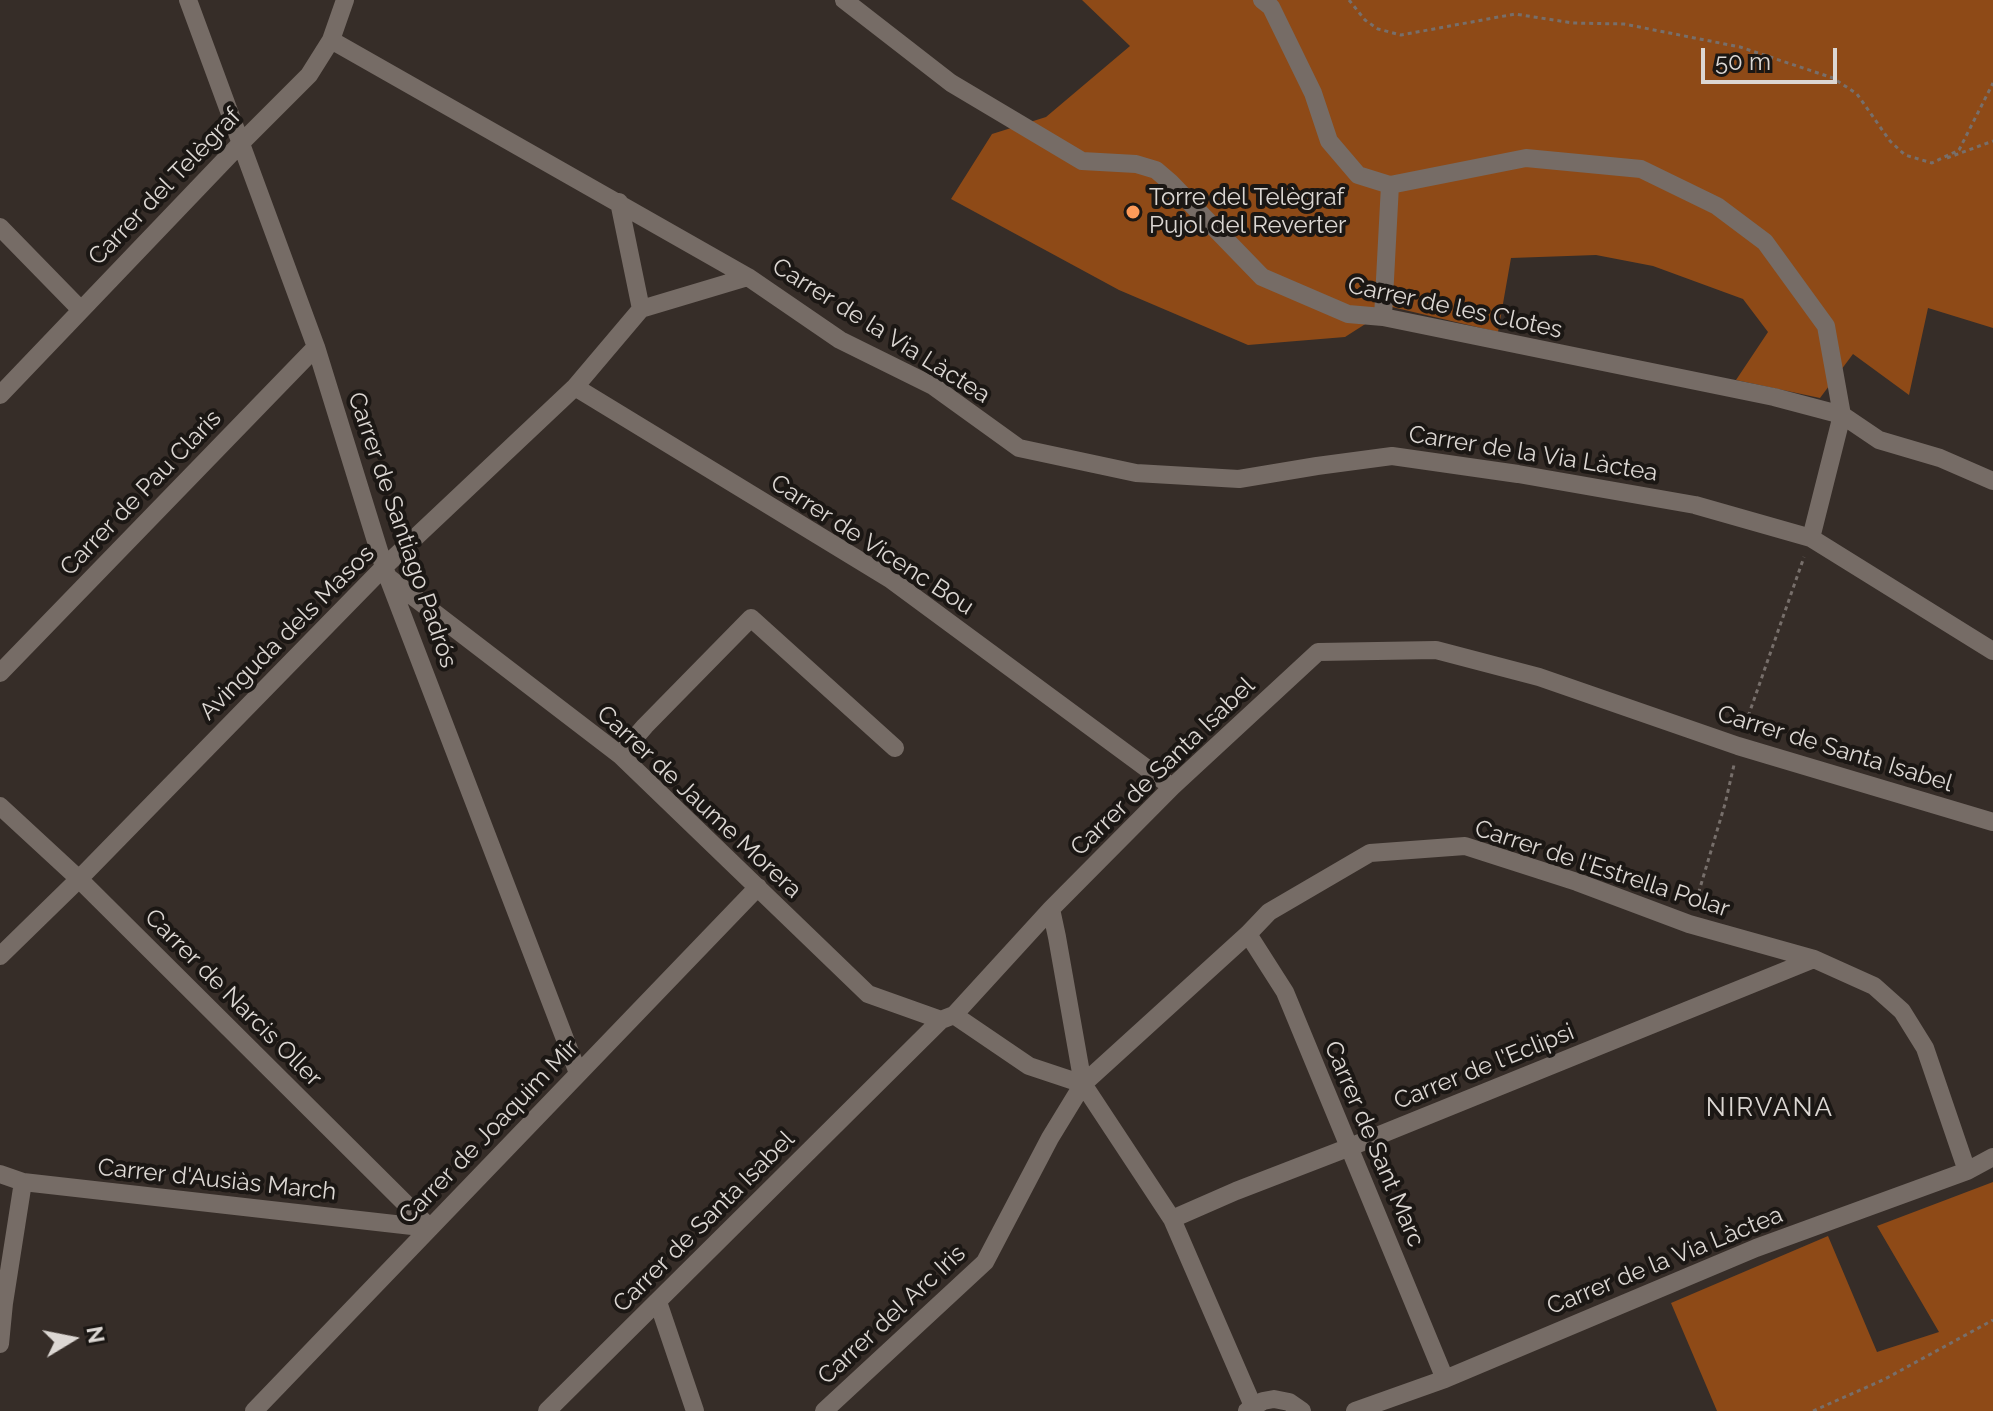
<!DOCTYPE html>
<meta charset="utf-8">
<style>
body{margin:0}
#map{position:relative;width:1993px;height:1411px;overflow:hidden;background:#362d28;font-family:Raleway,sans-serif}
canvas{display:block}
.north{position:absolute;left:32px;top:1299px;width:80px;height:80px;-webkit-text-stroke:6px #1b1714;paint-order:stroke;rotate:80deg;font-size:22px;font-weight:700;line-height:32px;text-align:center;color:#dcd7d3}
.north::after{content:'';display:block;margin:auto;width:28px;height:36px;background:#dcd7d3;clip-path:polygon(50% 0,100% 100%,50% 72%,0 100%)}
.scale{position:absolute;left:1701px;top:48px;width:136px;height:36px;box-sizing:border-box;border:4px solid #dcd7d3;border-top:0;padding-left:10px;font-size:24px;line-height:28px;white-space:nowrap;color:#dcd7d3;-webkit-text-stroke:6px #1b1714;paint-order:stroke}
</style>
<div id="map">
<canvas width="1993" height="1411"></canvas>
<div class="north">N</div>
<div class="scale">50 m</div>
</div>
<script>
const c = document.querySelector('canvas').getContext('2d');
c.lineJoin = 'round';
function fillPath(path, color) { c.fillStyle = color; c.fill(path, 'evenodd'); }
const shape = rows => new Path2D(rows.map(r => 'M' + r).join(''));
function strokePath(path, color, width, dash) { c.strokeStyle = color; c.lineWidth = width; c.lineCap = dash ? 'butt' : 'round'; c.setLineDash(dash || []); c.stroke(path); }
function write(font, color, halo, rows, align = 'center') {
  c.font = font + ' Raleway,sans-serif'; c.lineWidth = 8; c.setLineDash([]); c.textBaseline = 'middle'; c.strokeStyle = halo; c.fillStyle = color; for (const [text, x, y, turn = 0] of rows) {
    c.save(); c.translate(x, y); c.rotate((+turn || 0) * Math.PI / 180); c.textAlign = isNaN(turn) ? turn : align; if (halo) c.strokeText(text, 0, 0); c.fillText(text, 0, 0); c.restore();
  }
}
fillPath(shape([
 [1082,0,1993,0,1993,328,1928,308,1909,395,1853,354,1820,398,1736,380,1768,332,1743,299,1653,266,1596,255,1511,258,1498,332,1392,307,1345,337,1248,345,1119,290,951,199,992,134,1046,117,1130,46],
 [1993,1182,1993,1411,1717,1411,1671,1303,1828,1236,1877,1352,1939,1332,1877,1226]
]), '#8e4a17');
strokePath(shape([
 [1349,0,1365,20,1378,29,1401,35,1515,14,1573,23,1624,24,1740,47,1833,78,1857,94,1890,141,1905,155,1932,163,1959,150,1993,83],
 [1947,158,1993,141],
 [1743,731,1804,557],
 [1694,908,1725,804,1734,765],
 [1813,1411,1885,1379,1993,1320]
]), '#776f6b', 3, [4, 4]);
strokePath(shape([
 [188,0,316,347,384,567,578,1073],
 [844,0,951,83,1082,161,1136,164,1156,170,1170,182,1262,277,1348,314,1383,317,1774,397,1842,415,1879,440,1940,458,1993,481],
 [1262,0,1271,7,1313,93,1329,141,1358,175,1390,185,1526,158,1641,169,1717,206,1765,242,1826,326,1842,415,1811,538],
 [331,40,748,277,840,340,933,386,1019,448,1136,473,1239,479,1317,466,1392,456,1518,474,1695,505,1811,538,1993,651],
 [619,202,641,309],
 [0,227,80,309],
 [1383,317,1390,185],
 [575,387,890,579,1172,787],
 [0,395,241,143,309,75,331,40,345,0],
 [389,578,620,755,868,994,941,1020],
 [0,673,316,347],
 [620,755,645,726,751,618,895,748],
 [0,806,79,879,430,1228],
 [1051,909,1057,937,1083,1084,1172,1219,1253,1406],
 [1248,934,1285,992,1445,1379],
 [0,956,79,879,384,567,575,387,641,309,748,277],
 [954,1015,1029,1066,1083,1084],
 [0,1174,23,1182,430,1228],
 [1172,1219,1236,1191,1350,1147,1814,959],
 [658,1302,695,1411],
 [0,1344,4,1303,23,1182],
 [254,1411,758,887],
 [547,1411,941,1020,954,1015,1051,909,1172,787,1318,652,1436,650,1539,677,1738,746,1993,822],
 [824,1411,985,1262,1050,1138,1083,1084,1248,934,1269,912,1370,853,1465,846,1577,882,1689,924,1814,959,1874,986,1902,1011,1925,1048,1967,1171],
 [1247,1411,1263,1401,1274,1399,1289,1402,1302,1411],
 [1355,1411,1445,1379,1756,1248,1967,1171,1993,1157]
]), '#766c66', 18);
for (const [x, y, r, color] of [
 [1133,212,8,"#fe9b59"]
]) { const dot = new Path2D(); dot.arc(x, y, r, 0, 2 * Math.PI); c.fillStyle = color; c.fill(dot); strokePath(dot, '#1b1714', 3); }
write('24px', '#dcd7d3', '#1b1714', [
 ["Carrer del Telègraf",165,187,-46],
 ["Carrer de les Clotes",1455,308,12],
 ["Carrer de la Via Làctea",881,331,32],
 ["Carrer de la Via Làctea",1533,454,9],
 ["Carrer de Pau Claris",141,493,-46],
 ["Carrer de Santiago Padrós",402,530,71],
 ["Carrer de Vicenc Bou",872,545,33],
 ["Avinguda dels Masos",287,633,-45],
 ["Carrer de Santa Isabel",1835,749,17],
 ["Carrer de Santa Isabel",1163,767,-44],
 ["Carrer de Jaume Morera",699,802,43],
 ["Carrer de l'Estrella Polar",1602,869,18],
 ["Carrer de Narcis Oller",233,998,45],
 ["Carrer de l'Eclipsi",1484,1067,-22],
 ["Carrer de Joaquim Mir",489,1132,-46],
 ["Carrer de Sant Marc",1374,1144,67],
 ["Carrer d'Ausiàs March",217,1180,6],
 ["Carrer de Santa Isabel",704,1222,-45],
 ["Carrer de la Via Làctea",1665,1261,-22],
 ["Carrer del Arc Iris",892,1315,-43]
]);
write('24px', '#dcd7d3', '#1b1714', [
 ["Torre del Telègraf",1149,198],
 ["Pujol del Reverter",1149,226]
], 'left');
c.letterSpacing = '2px';
write('26px', '#dcd7d3', '#1b1714', [
 ["NIRVANA",1770,1108]
]);
c.letterSpacing = '0px';
</script>
